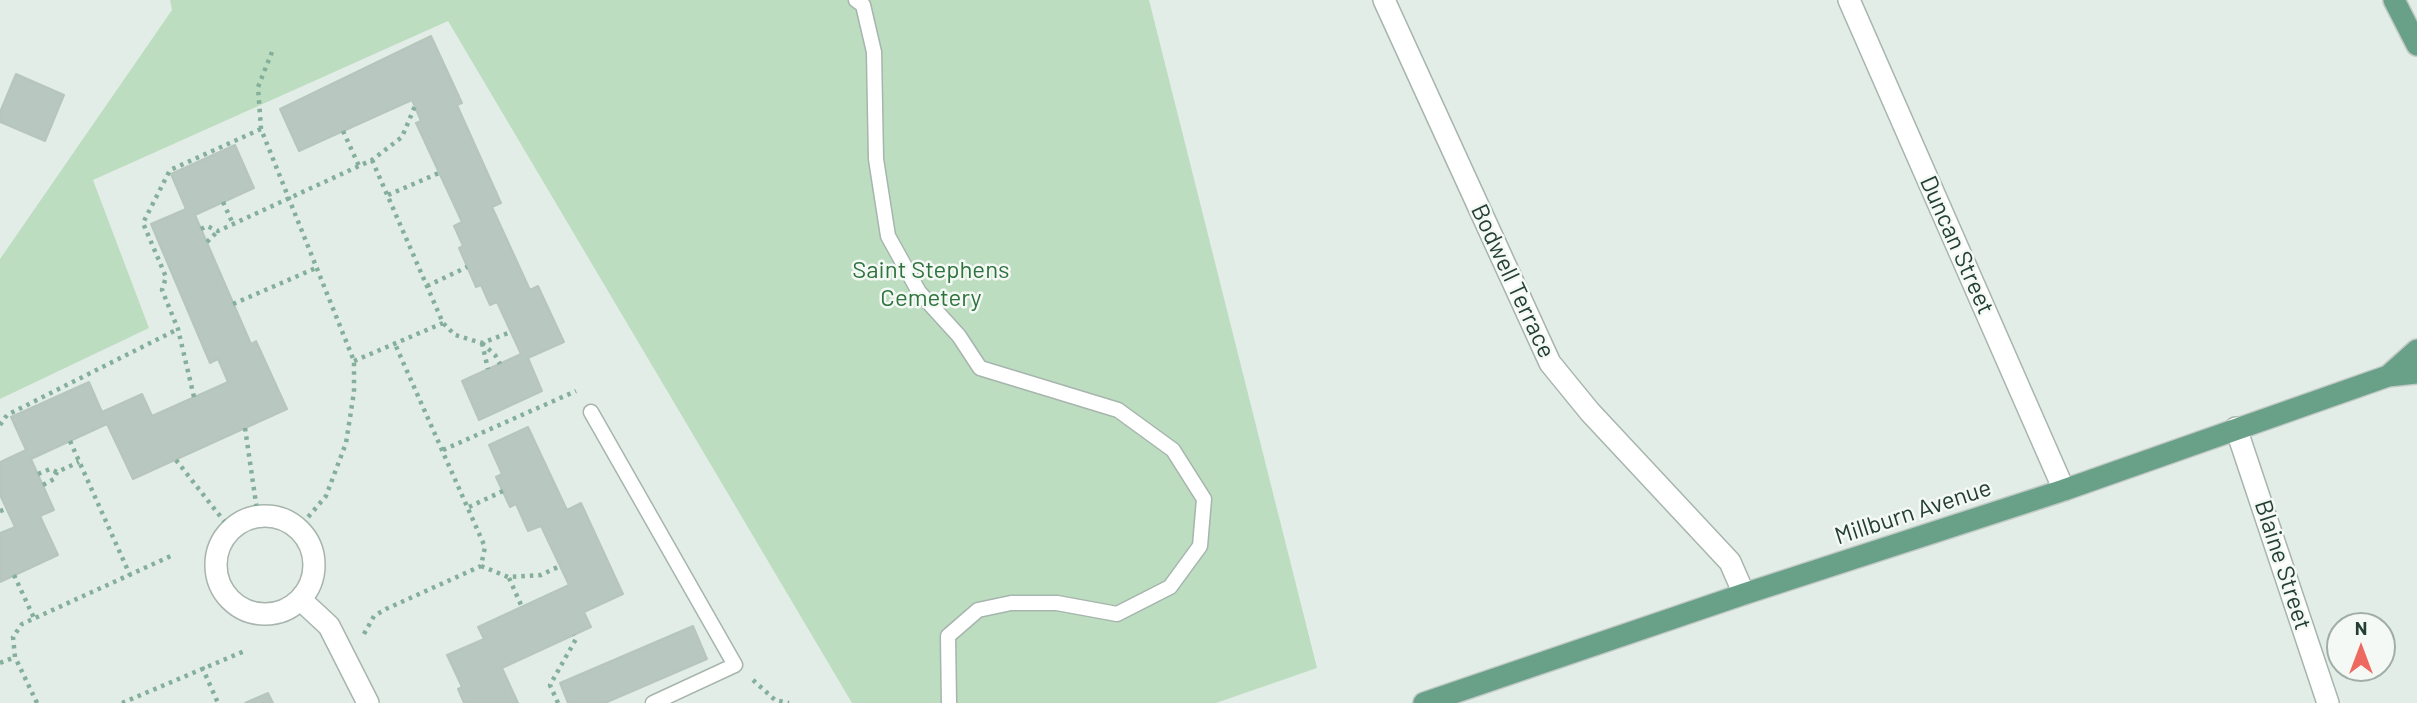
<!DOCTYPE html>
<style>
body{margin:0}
#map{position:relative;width:2417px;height:703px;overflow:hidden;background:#e3ede7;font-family:Barlow,sans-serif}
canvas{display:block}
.north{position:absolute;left:2326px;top:612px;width:70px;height:70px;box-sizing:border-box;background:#f4f9f5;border:2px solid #a0aea7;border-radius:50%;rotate:0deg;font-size:19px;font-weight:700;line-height:28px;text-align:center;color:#233e32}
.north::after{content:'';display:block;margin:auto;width:24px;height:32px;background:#ee6960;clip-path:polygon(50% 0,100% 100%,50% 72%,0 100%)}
</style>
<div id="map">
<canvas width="2417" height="703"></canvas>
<div class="north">N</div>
</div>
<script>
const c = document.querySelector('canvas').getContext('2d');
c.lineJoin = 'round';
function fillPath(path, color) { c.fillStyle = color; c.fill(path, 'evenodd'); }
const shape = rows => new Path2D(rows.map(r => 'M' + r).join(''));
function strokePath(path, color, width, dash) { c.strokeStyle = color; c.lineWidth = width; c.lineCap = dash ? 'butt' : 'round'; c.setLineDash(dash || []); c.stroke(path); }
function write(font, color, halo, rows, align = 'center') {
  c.font = font + ' Barlow,sans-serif'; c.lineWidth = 5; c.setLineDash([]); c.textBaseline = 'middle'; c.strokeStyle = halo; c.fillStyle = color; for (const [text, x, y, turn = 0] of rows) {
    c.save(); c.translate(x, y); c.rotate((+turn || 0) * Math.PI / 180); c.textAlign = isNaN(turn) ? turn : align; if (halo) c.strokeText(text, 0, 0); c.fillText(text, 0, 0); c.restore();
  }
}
fillPath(shape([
 [170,0,1149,0,1317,668,1216,703,852,703,448,21,93,180,149,328,0,399,0,259,172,10]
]), '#bdddc0');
const building = shape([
 [431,36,462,103,457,105,501,203,492,207,530,290,538,286,564,342,528,358,542,391,479,420,462,381,521,354,497,302,490,305,481,285,476,287,459,248,463,246,454,226,462,222,416,123,421,121,412,100,299,151,280,109,431,36],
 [16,74,64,95,45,141,0,122,0,112,16,74],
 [235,145,254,188,195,215,251,344,256,341,287,409,133,479,107,424,31,459,54,510,40,516,58,555,0,582,0,533,15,527,0,495,0,462,26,450,11,417,89,382,102,412,142,394,152,416,228,382,218,359,210,363,151,224,186,209,171,174,235,145],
 [528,427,567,510,581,503,623,594,584,612,591,627,502,668,518,703,464,703,458,689,462,687,447,655,484,639,478,627,569,585,541,526,528,531,516,504,510,507,496,477,502,474,489,445,528,427],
 [693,626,707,659,605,703,568,703,560,683,693,626],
 [268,693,273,703,245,703,268,693]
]);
fillPath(building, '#b8c7bf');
strokePath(building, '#b6c6bc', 2);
const service = shape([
 [856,0,863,5,874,52,876,159,888,236,919,292,959,336,980,368,1118,410,1173,450,1204,499,1200,546,1170,587,1117,614,1057,603,1011,603,978,610,948,636,949,703],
 [591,412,735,665,653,703]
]);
const minor = shape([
 [1384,0,1550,363,1590,412,1730,562,1744,594],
 [1849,0,2064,490],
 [2236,428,2328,703],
 '216 565a49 49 0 1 1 98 0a49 49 0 1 1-98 0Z',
 [301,600,329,626,368,703]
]);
const primary = shape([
 [2394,0,2417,45],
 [2388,376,2417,350],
 [1424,703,1744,594,2064,490,2388,376,2417,373]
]);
strokePath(service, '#a6b5ad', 17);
strokePath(minor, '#a6b5ad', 24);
strokePath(primary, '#c1c9c6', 24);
strokePath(shape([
 [272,52,258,87,261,129,354,361,354,392,346,443,326,496,298,529],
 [343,131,359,166],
 [372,160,443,323,455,335,482,343,511,332],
 [388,195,439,173],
 [223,202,233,224],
 [201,229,207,226,218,231,372,160,402,137,415,106],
 [207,242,218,231],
 [427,286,467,267],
 [233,304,316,268],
 [482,343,495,355,500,364],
 [482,343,488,369],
 [354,361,443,323],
 [194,397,178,329,162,290,166,277,143,223,170,170,261,129],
 [0,425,7,415,178,329],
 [245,428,258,517],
 [70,441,130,575],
 [443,450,576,391],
 [176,460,231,530],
 [38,474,50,469,57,472,79,462],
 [43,485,54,479,57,472],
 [469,507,503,491],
 [0,511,6,509],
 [481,566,508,577,541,575,560,566],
 [14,575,34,618],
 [509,578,522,607],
 [364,634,374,616,386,609,481,566,485,547,395,344],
 [0,663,15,657],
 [202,667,218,703],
 [753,680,775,700,789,703],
 [37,703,15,657,13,637,22,624,173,555],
 [122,703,247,650],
 [558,703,550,685,576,639,574,635]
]), '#84af9a', 4.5, [3.5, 5]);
strokePath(service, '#fff', 14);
strokePath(minor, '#fff', 21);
strokePath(primary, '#69a188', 21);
write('24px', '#233e32', '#f4f9f5', [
 ["Duncan Street",1957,245,66],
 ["Bodwell Terrace",1513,281,65],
 ["Millburn Avenue",1913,512,-18],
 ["Blaine Street",2283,565,72]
]);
write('24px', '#2e733d', '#f4f9f5', [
 ["Saint Stephens",931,270],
 ["Cemetery",931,298]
]);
</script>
